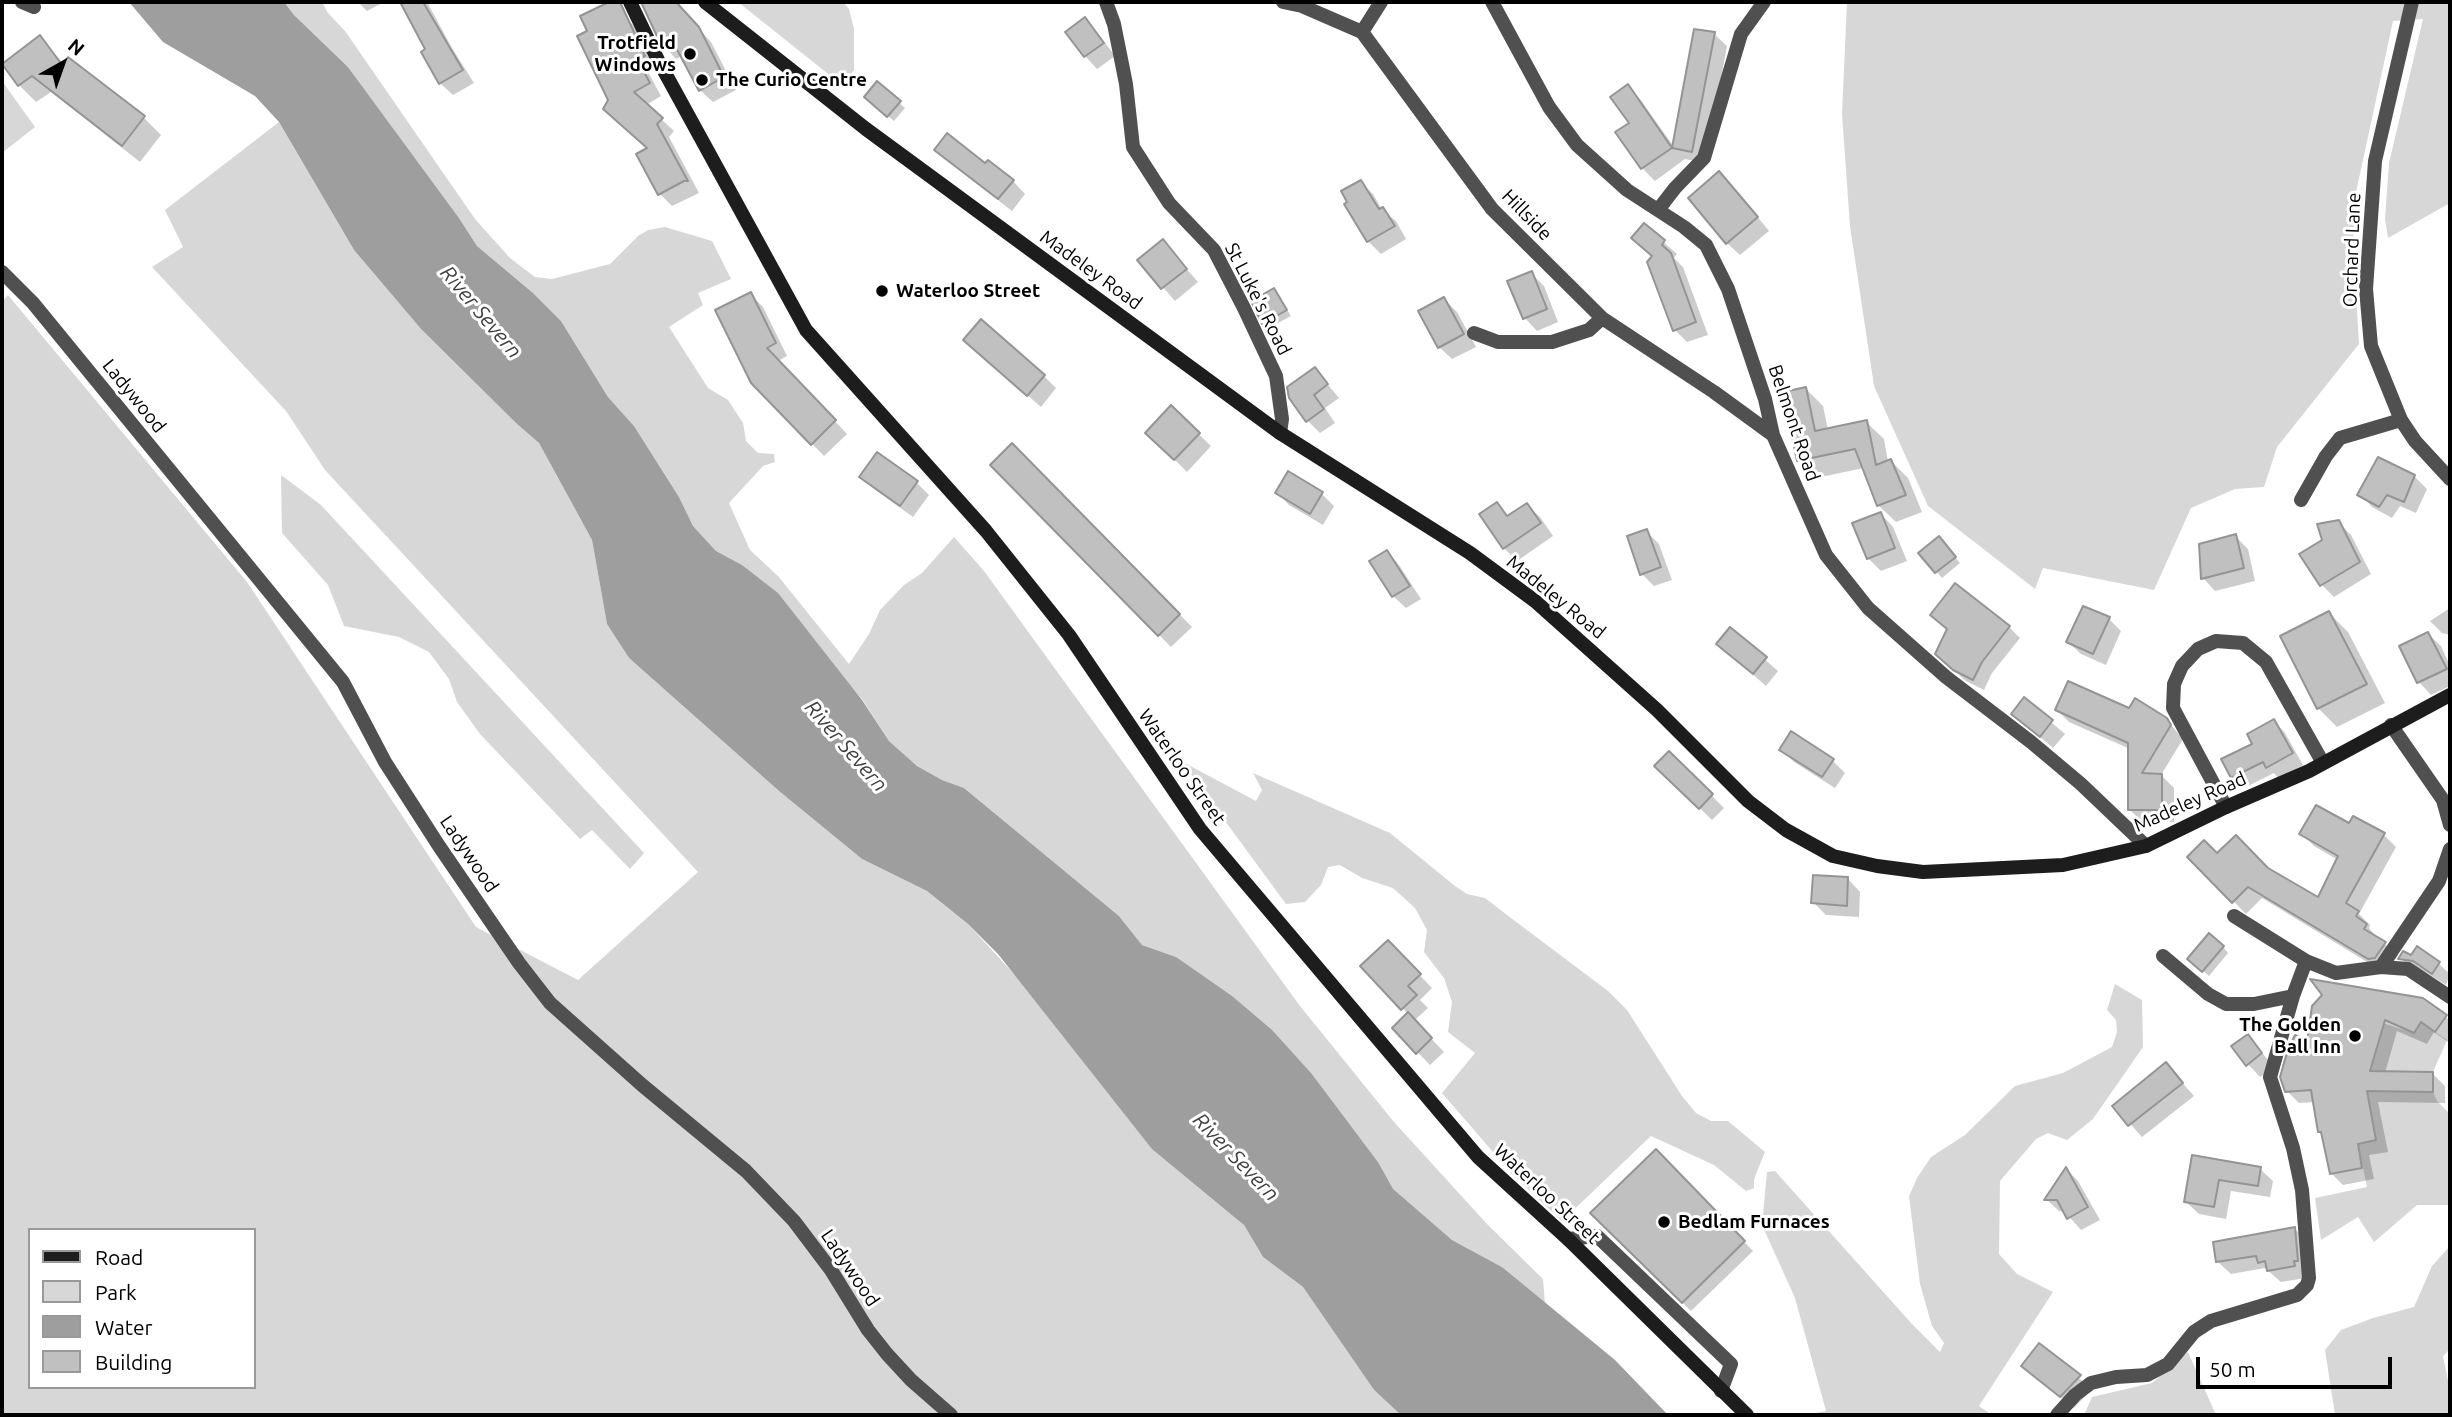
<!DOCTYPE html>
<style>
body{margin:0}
#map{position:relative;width:2452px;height:1417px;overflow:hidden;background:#fff;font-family:Ubuntu,sans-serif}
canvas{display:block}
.frame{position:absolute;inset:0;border:4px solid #000;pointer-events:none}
.legend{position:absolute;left:28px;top:1228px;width:228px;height:161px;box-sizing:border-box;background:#fff;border:2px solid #999;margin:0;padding:9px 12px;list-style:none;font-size:21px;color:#000}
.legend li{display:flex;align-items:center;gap:14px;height:35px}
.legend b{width:35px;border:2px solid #999}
.north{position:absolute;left:28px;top:28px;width:70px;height:70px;-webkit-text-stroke:5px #fff;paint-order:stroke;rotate:40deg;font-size:19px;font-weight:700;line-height:28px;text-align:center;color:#000}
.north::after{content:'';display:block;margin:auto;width:24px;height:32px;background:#000;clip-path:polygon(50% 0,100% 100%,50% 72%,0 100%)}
.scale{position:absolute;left:2196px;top:1357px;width:196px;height:32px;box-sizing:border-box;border:4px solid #000;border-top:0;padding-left:9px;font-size:21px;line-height:24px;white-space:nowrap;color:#000;-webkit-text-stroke:5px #fff;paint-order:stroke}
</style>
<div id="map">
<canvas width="2452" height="1417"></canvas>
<div class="frame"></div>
<ul class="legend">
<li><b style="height:9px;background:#1d1d1d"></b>Road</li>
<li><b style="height:19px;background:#d7d7d7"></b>Park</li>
<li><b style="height:19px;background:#9e9e9e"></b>Water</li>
<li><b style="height:19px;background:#c0c0c0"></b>Building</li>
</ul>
<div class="north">N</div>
<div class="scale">50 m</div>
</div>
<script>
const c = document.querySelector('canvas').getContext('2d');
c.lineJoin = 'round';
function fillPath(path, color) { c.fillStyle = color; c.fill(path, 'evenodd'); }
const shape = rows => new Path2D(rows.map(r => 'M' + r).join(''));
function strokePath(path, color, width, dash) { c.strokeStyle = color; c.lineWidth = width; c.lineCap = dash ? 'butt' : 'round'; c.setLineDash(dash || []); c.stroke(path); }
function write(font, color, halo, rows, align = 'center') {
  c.font = font + ' Ubuntu,sans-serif'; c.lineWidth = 6; c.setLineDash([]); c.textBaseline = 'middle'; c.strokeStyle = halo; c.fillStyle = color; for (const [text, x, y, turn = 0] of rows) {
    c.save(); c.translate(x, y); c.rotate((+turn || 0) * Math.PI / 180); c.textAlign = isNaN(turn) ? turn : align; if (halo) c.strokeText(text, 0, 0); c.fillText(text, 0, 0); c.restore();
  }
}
fillPath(shape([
 [284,2,322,2,328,13,345,31,475,219,510,258,535,277,552,279,610,264,638,236,648,230,665,227,712,241,731,279,698,293,703,305,669,327,708,388,728,400,743,423,746,441,758,453,774,454,775,462,763,466,729,503,750,550,778,576,849,664,869,634,880,610,904,585,922,573,954,537,984,571,1300,1006,1394,1122,1487,1224,1543,1279,1545,1304,1502,1267,1452,1240,1392,1189,1378,1162,1353,1129,1176,957,1142,945,1119,916,964,788,942,780,917,766,889,741,862,699,742,565,716,551,693,526,679,497,634,426,608,397,561,321,533,293,477,246,459,218,348,67,294,15],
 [738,2,843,2,849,9,854,29,854,70,842,85],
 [1847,2,2450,2,2450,203,2388,238,2385,219,2389,163,2423,19,2393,21,2355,197,2353,245,2359,344,2277,447,2264,487,2235,489,2191,508,2154,590,2043,568,2035,589,1928,506,1874,386,1850,226,1842,114],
 [2,81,35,127,2,153],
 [279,122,354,250,421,329,517,424,539,443,592,540,607,624,629,658,779,791,862,859,927,891,968,924,1244,1225,1263,1257,1303,1287,1374,1390,1401,1415,2,1415,2,302,8,295,247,582,476,927,578,980,698,872,325,470,286,411,152,267,183,247,165,210],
 [30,1230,254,1230,254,1387,30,1387],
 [281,475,321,505,644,853,630,869,592,830,580,839,480,734,457,702,449,679,429,652,399,637,344,626,328,585,282,533],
 [1181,761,1256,801,1262,790,1253,773,1390,833,1455,886,1467,894,1485,898,1507,915,1608,991,1627,1010,1682,1096,1696,1113,1711,1121,1728,1121,1765,1152,1754,1179,1754,1188,1746,1191,1714,1165,1651,1136,1562,1221,1512,1174,1442,1093,1475,1053,1448,1032,1452,1002,1444,978,1424,952,1427,930,1415,908,1393,888,1362,878,1340,865,1328,867,1321,885,1305,902,1286,904],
 [2115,984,2142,1000,2143,1047,2093,1119,2067,1140,2048,1133,2036,1139,2000,1181,1999,1254,2017,1274,2053,1292,1979,1406,1992,1415,1806,1415,1826,1411,1795,1298,1762,1225,1767,1172,1775,1171,1912,1324,1940,1352,1944,1343,1932,1326,1920,1284,1909,1196,1917,1178,1931,1157,1965,1135,2015,1086,2063,1073,2112,1047,2117,1032,2116,1020,2107,1010],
 [2374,1020,2413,1033,2421,1022,2447,1040,2433,1072,2391,1072,2391,1091,2433,1092,2437,1101,2450,1114,2450,1205,2417,1205,2374,1242,2358,1217,2321,1240,2315,1198,2367,1187,2358,1144,2376,1140,2358,1071,2371,1070,2374,1057],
 [2450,1246,2450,1349,2443,1356,2450,1391,2450,1415,2335,1415,2325,1350,2341,1330,2373,1318,2414,1307,2432,1266],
 [2188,1352,2216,1415,2084,1415,2092,1397,2152,1383]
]), '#d7d7d7');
fillPath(shape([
 [129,2,284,2,294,15,348,67,459,218,477,246,533,293,561,321,608,397,634,426,679,497,693,526,716,551,742,565,778,593,862,700,889,741,917,766,942,780,964,788,1119,916,1142,945,1176,957,1232,996,1272,1030,1311,1073,1378,1162,1393,1189,1452,1240,1502,1267,1615,1360,1668,1415,1401,1415,1374,1390,1303,1287,1263,1257,1244,1225,1152,1149,998,954,968,924,927,891,862,859,779,791,629,658,607,624,592,540,539,443,517,424,421,329,354,250,279,122,255,96,163,42]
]), '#9e9e9e');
fillPath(shape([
 [358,2,384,2,367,11],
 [402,2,427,2,452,48,474,83,453,95,440,83,427,50],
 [650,2,674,2,711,42,736,90,713,102,700,90,682,56,676,59,664,46,644,5],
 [611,3,637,29,656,68,648,72,661,96,646,105,674,131,669,137,699,193,672,206,660,194,649,149,610,100,589,32],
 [1084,19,1097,32,1115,56,1097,69,1085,56],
 [1714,34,1727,46,1705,163,1685,159,1655,181,1642,168,1628,87,1640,99,1674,147],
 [40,38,64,64,144,118,161,135,140,162,51,92,36,102,19,85],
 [872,103,899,103,905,108,894,121],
 [936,150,986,165,1013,181,1025,194,1012,211,949,162],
 [1360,182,1373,194,1382,210,1396,221,1406,239,1381,254,1368,241,1346,204],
 [1732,186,1769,231,1740,255,1727,243],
 [1644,225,1677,254,1674,258,1683,267,1708,335,1687,342,1675,330,1653,257,1633,238],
 [1163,242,1198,282,1175,301,1140,261],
 [1531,273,1544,286,1558,322,1537,331,1525,318],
 [1274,290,1291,316,1269,328,1263,323],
 [751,295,763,307,787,356,778,361,847,434,824,456,752,382],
 [1444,299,1457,312,1476,347,1452,359,1439,347],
 [978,352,1044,376,1056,388,1041,407],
 [1315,369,1339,398,1325,408,1335,423,1320,433,1308,421,1290,397],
 [1806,389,1823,406,1828,430,1866,422,1884,439,1888,462,1891,461,1908,478,1922,512,1896,522,1878,505,1864,468,1816,478,1799,460],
 [1171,407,1211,446,1187,472,1160,445],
 [1012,445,1192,627,1171,647,992,465],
 [2414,476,2427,489,2416,513,2400,506,2392,518,2372,507,2360,494],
 [862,477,916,482,929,495,913,517,874,489],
 [1277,492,1322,494,1334,506,1323,525,1289,505],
 [1497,504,1509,517,1527,505,1540,517,1553,536,1517,561,1504,548,1481,515],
 [1881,514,1893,527,1907,561,1881,571,1868,558],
 [2338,522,2351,535,2371,574,2334,597,2321,584],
 [1646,531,1659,544,1672,580,1654,586,1642,574],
 [2235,536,2248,549,2255,581,2215,591,2203,578],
 [1944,544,1960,563,1942,578,1921,553],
 [1387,552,1399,565,1421,599,1406,608,1393,596],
 [2450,608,2450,635,2442,633,2430,621],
 [2329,613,2348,632,2385,703,2337,727,2318,708],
 [1933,615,2009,627,2020,638,1992,673,1984,690,1966,681,1949,666,1949,630],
 [2109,619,2121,631,2106,665,2081,654,2068,642],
 [1730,629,1778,671,1766,686,1718,644],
 [2428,634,2441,646,2450,666,2450,686,2431,695,2419,682,2401,647],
 [2025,700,2065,734,2053,748,2013,714],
 [2057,710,2129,710,2166,719,2183,739,2161,775,2174,788,2174,822,2142,822,2129,809,2130,749,2069,722],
 [2274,721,2285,733,2303,765,2279,779,2274,773,2244,788,2233,777],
 [1781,749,1832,760,1845,773,1835,788,1794,762],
 [1669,753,1724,808,1712,820,1657,766],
 [2350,826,2384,835,2396,847,2359,914,2370,925,2369,928,2378,939,2398,955,2388,970,2382,971,2262,898,2246,914,2190,857,2217,856,2268,870,2319,899,2338,860,2314,846,2302,834],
 [1848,879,1860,892,1859,917,1826,915,1813,902],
 [1388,942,1432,988,1420,1000,1428,1008,1414,1021,1444,1052,1430,1065,1394,1028,1408,1014,1363,966],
 [2223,947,2228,953,2209,976,2195,964],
 [2418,949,2439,964,2450,974,2446,985,2427,973,2413,971,2401,958,2411,957],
 [2314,1006,2446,1017,2450,1021,2450,1039,2448,1042,2434,1032,2427,1044,2397,1031,2385,1073,2433,1074,2445,1086,2445,1103,2378,1102,2388,1152,2369,1155,2374,1179,2343,1185,2331,1173,2315,1102,2299,1103,2287,1091,2308,1044],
 [2248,1036,2274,1067,2260,1077,2248,1064],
 [2166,1064,2194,1096,2142,1137,2114,1106],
 [1656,1151,1753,1251,1691,1311,1592,1213],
 [2194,1157,2260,1169,2273,1181,2270,1197,2231,1191,2226,1219,2199,1214,2186,1202],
 [2066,1169,2078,1181,2100,1220,2081,1230,2065,1212,2059,1211,2046,1199],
 [2295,1229,2307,1242,2306,1278,2281,1282,2265,1268,2231,1274,2218,1262],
 [2039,1345,2092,1389,2074,1408,2023,1366]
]), '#0003');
const building = shape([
 [400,2,423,2,463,70,439,84,421,52,425,49,400,2],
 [609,2,620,2,645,56,637,59,650,83,634,92,663,118,657,124,688,181,684,181,658,195,636,154,647,148,603,109,608,100,577,36,587,31,580,16,609,2],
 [641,2,676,2,699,27,724,77,699,91,673,42,662,47,641,2],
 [1085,17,1104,43,1084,57,1065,32,1085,17],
 [1694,29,1715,32,1692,152,1672,148,1694,29],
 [40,35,62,65,68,57,145,116,122,146,32,76,18,86,2,64,40,35],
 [877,81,901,101,887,117,864,97,877,81],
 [1628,84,1672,148,1641,169,1615,132,1629,123,1610,97,1628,84],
 [947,133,985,163,988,160,1014,180,998,199,934,150,947,133],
 [1719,171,1758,217,1726,244,1688,198,1719,171],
 [1361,180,1379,209,1383,207,1395,226,1367,242,1344,204,1347,202,1341,191,1361,180],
 [1644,223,1665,240,1662,245,1671,253,1696,322,1673,331,1647,262,1652,256,1631,238,1644,223],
 [1163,239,1187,269,1161,289,1137,260,1163,239],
 [1532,271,1547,309,1523,319,1507,281,1532,271],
 [1274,288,1287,310,1262,324,1251,301,1274,288],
 [751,292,776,343,767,348,836,420,811,445,751,383,715,310,751,292],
 [1444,297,1464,334,1438,348,1418,311,1444,297],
 [981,319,1045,375,1027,396,963,340,981,319],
 [1315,367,1328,384,1314,395,1324,409,1306,422,1289,398,1287,387,1315,367],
 [1806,387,1815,431,1867,420,1876,465,1891,459,1906,495,1877,506,1855,449,1797,461,1783,392,1806,387],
 [1171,405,1200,433,1174,460,1145,433,1171,405],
 [1012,443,1180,614,1158,636,990,465,1012,443],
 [877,452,918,481,900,506,859,477,877,452],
 [2378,457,2415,475,2404,502,2387,495,2379,507,2357,495,2378,457],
 [1288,471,1323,492,1310,514,1275,493,1288,471],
 [1497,502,1507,516,1527,503,1541,523,1503,549,1479,514,1497,502],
 [1881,512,1895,548,1867,559,1852,523,1881,512],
 [2339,520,2360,562,2320,586,2299,554,2322,540,2317,524,2339,520],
 [1647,529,1661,567,1640,575,1627,536,1647,529],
 [2236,534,2244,568,2201,579,2199,544,2236,534],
 [1939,536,1956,557,1935,573,1918,553,1939,536],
 [1387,550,1410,586,1392,597,1369,561,1387,550],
 [1955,583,2010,626,1982,662,1973,680,1953,670,1935,654,1947,629,1930,615,1955,583],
 [2083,606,2110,617,2093,654,2066,642,2083,606],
 [2329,611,2367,684,2317,709,2280,636,2329,611],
 [1730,627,1767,657,1753,674,1716,644,1730,627],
 [2428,632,2447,669,2417,683,2399,646,2428,632],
 [2068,681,2129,708,2135,698,2167,718,2171,725,2142,773,2162,774,2162,810,2128,810,2128,743,2055,710,2068,681],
 [2024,697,2053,720,2040,737,2011,714,2024,697],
 [2274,719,2293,753,2266,768,2263,762,2231,778,2221,759,2252,744,2247,734,2274,719],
 [1791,731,1834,759,1822,777,1779,750,1791,731],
 [1669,751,1713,794,1699,809,1654,766,1669,751],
 [2316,805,2349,823,2353,816,2385,833,2346,903,2359,911,2356,916,2367,924,2364,929,2386,942,2375,958,2368,959,2248,887,2232,903,2187,857,2204,840,2217,853,2236,835,2268,868,2318,897,2338,856,2299,834,2316,805],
 [1813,875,1848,877,1847,906,1811,903,1813,875],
 [2209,933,2224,946,2202,972,2187,959,2209,933],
 [1388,940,1421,974,1408,986,1417,995,1401,1010,1360,966,1388,940],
 [2417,946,2440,962,2432,974,2413,961,2398,959,2403,951,2411,955,2417,946],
 [2310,979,2423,998,2447,1015,2435,1032,2421,1022,2414,1033,2385,1020,2370,1071,2433,1072,2433,1092,2367,1091,2376,1140,2358,1144,2362,1168,2330,1174,2321,1132,2318,1132,2311,1090,2285,1092,2280,1077,2288,1049,2295,1035,2307,1041,2312,1006,2322,995,2310,979],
 [1408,1012,1432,1038,1416,1054,1392,1028,1408,1012],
 [2248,1034,2262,1053,2246,1066,2231,1046,2248,1034],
 [2166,1062,2183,1083,2128,1126,2112,1106,2166,1062],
 [1656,1149,1745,1241,1682,1303,1590,1213,1656,1149],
 [2192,1155,2261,1167,2258,1186,2219,1180,2214,1207,2184,1202,2192,1155],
 [2066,1167,2088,1207,2067,1219,2057,1200,2044,1200,2066,1167],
 [2295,1227,2298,1261,2294,1261,2295,1266,2267,1271,2265,1261,2258,1263,2256,1256,2216,1262,2213,1242,2295,1227],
 [2039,1343,2081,1375,2060,1397,2021,1366,2039,1343]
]);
fillPath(building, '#c0c0c0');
strokePath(building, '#949494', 2);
strokePath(shape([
 [22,2,34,7],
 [2301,500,2326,456,2340,438,2401,420],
 [1568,1239,1597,1236,1731,1364,1721,1391]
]), '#505050', 14);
strokePath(shape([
 [1106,2,1114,24,1126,84,1133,147,1169,203,1214,250,1244,308,1276,376,1282,419,1280,433],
 [1283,2,1302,6,1362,32,1492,209,1602,318,1714,392,1773,435],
 [1492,2,1549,107,1577,145,1627,190,1684,227,1706,245,1728,289,1765,399,1773,435,1826,555,1868,608,1946,677,2031,742,2081,784,2146,846],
 [2412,2,2375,161,2366,289,2371,346,2401,420,2415,441,2450,479],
 [1362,32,1381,2],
 [1658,210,1675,188,1704,158,1741,34,1764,2],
 [1474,333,1498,342,1552,342,1589,330,1602,318],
 [2391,725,2443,800,2450,825],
 [2226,807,2173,708,2174,684,2182,666,2198,649,2216,641,2243,643,2266,662,2323,763],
 [2234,916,2306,961,2336,973,2381,967,2408,969,2450,997],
 [2163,956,2208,994,2226,1004,2254,1004,2293,996],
 [2381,967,2439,881,2450,849],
 [2057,1415,2075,1395,2091,1383,2116,1377,2147,1375,2168,1364,2194,1332,2211,1321,2297,1295,2307,1285,2309,1278,2302,1190,2293,1148,2270,1077,2293,996,2306,961]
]), '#505050', 14);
strokePath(shape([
 [2,272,33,303,343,682,385,762,439,846,519,963,550,1003,642,1085,746,1171,794,1221,831,1270,868,1330,887,1354,911,1380,951,1415]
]), '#505050', 14);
strokePath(shape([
 [630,2,658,60,806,330,986,531,1069,635,1200,829,1478,1157,1568,1239,1747,1415],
 [705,2,866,129,1280,433,1470,553,1535,601,1657,710,1748,801,1786,830,1833,856,1877,866,1923,872,2063,865,2146,846,2226,807,2309,771,2450,695]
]), '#1d1d1d', 14);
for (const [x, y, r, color] of [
 [690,54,7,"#000"],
 [702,80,7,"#000"],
 [882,291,7,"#000"],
 [2355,1036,7,"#000"],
 [1664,1222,7,"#000"]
]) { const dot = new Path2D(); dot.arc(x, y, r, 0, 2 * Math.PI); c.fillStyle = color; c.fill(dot); strokePath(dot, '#fff', 2.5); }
write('bold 19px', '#000', '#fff', [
 ["Trotfield",676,43,"right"],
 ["Windows",676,65,"right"],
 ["The Curio Centre",716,80],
 ["Waterloo Street",896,291],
 ["The Golden",2341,1025,"right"],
 ["Ball Inn",2341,1047,"right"],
 ["Bedlam Furnaces",1678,1222]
], 'left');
write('19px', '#000', '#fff', [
 ["Hillside",1527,215,46],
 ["Orchard Lane",2352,250,-88],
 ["Madeley Road",1091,270,36],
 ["St Luke's Road",1258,299,63],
 ["Ladywood",134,396,51],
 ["Belmont Road",1794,423,71],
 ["Madeley Road",1556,597,39],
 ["Waterloo Street",1182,767,55],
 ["Madeley Road",2190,802,-24],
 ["Ladywood",469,854,56],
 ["Waterloo Street",1547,1194,43],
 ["Ladywood",850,1268,56]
]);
write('italic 21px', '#3f3f3f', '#fff', [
 ["River Severn",481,312,50],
 ["River Severn",846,746,49],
 ["River Severn",1236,1157,46]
]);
</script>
